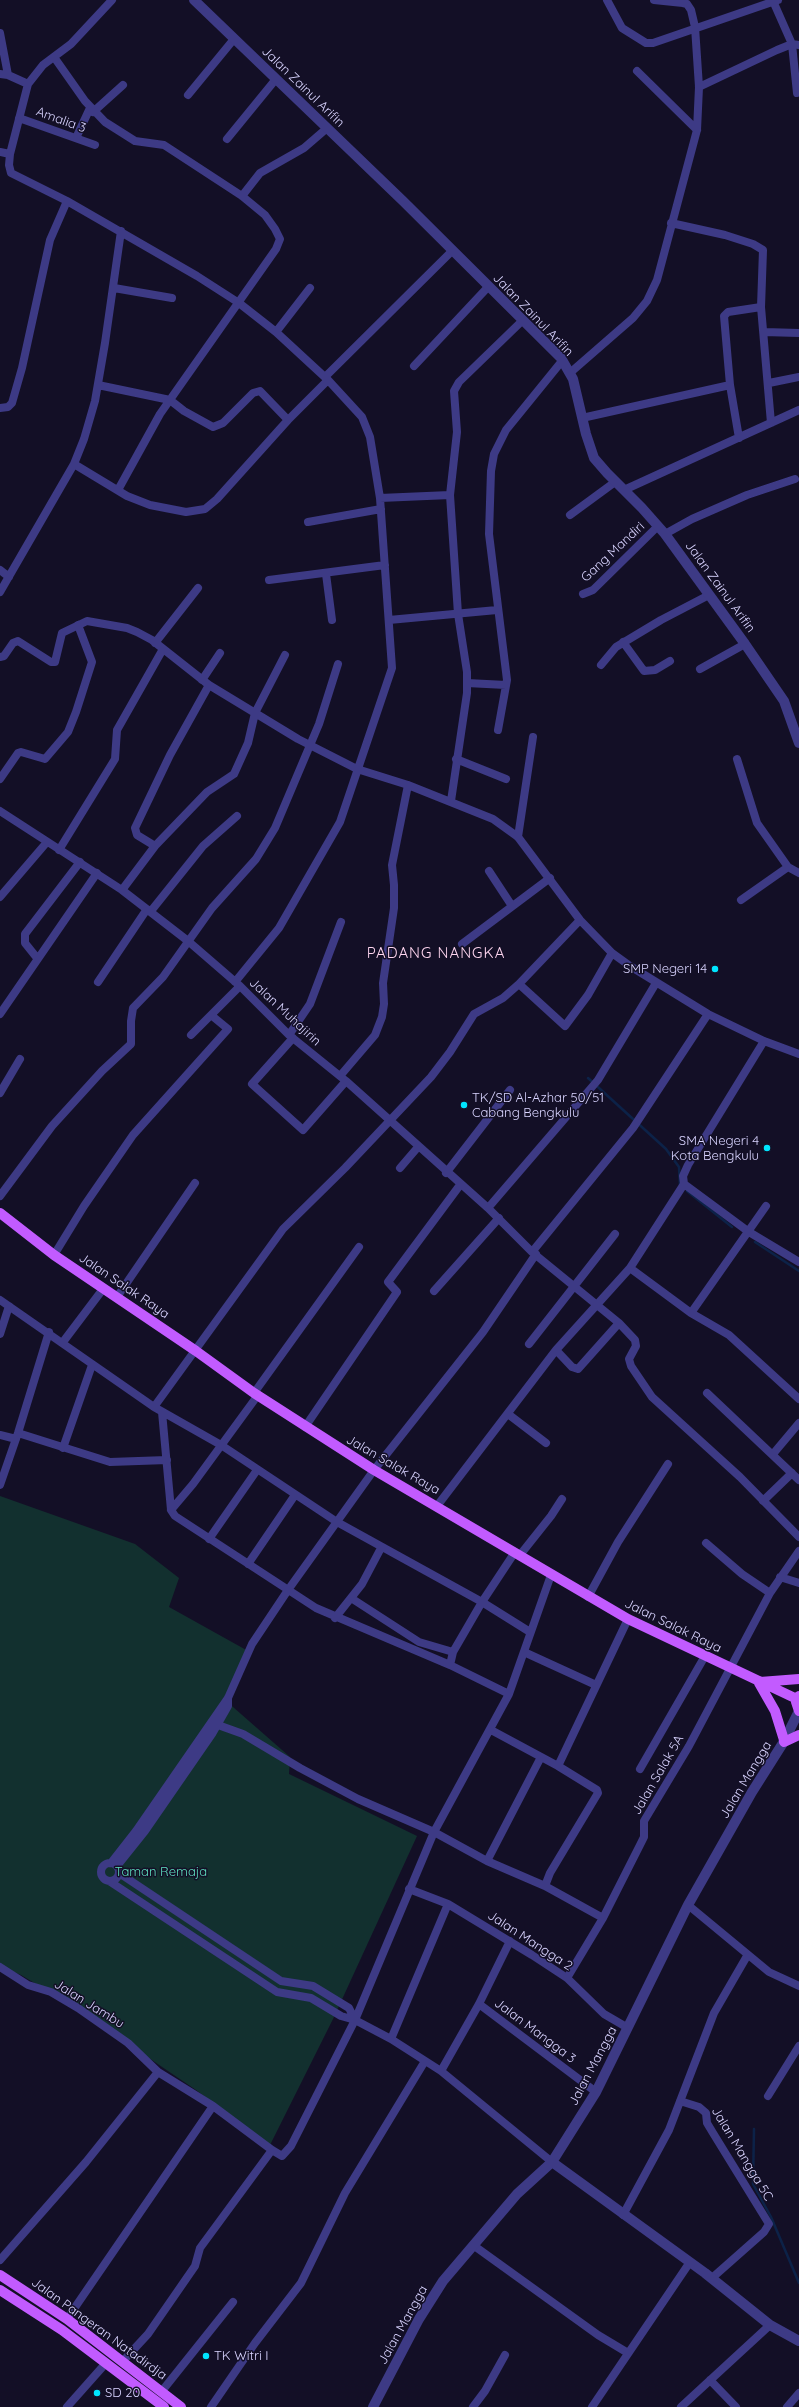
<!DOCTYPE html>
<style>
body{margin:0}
canvas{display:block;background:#130f26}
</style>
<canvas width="799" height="2407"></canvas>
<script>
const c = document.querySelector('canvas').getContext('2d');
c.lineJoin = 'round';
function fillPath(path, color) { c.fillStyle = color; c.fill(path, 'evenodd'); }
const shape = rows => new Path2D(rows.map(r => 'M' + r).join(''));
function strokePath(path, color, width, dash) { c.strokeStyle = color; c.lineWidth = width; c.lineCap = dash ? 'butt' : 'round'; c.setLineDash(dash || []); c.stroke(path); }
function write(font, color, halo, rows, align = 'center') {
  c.font = font + ' Quicksand,sans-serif'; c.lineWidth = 3; c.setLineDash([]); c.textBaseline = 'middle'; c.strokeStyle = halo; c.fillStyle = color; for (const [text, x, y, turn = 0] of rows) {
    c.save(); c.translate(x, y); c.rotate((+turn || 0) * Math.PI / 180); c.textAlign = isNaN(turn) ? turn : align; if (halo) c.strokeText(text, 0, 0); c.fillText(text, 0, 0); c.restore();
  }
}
fillPath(shape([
 [0,1496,135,1544,179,1578,169,1607,248,1651,225,1700,290,1757,289,1774,417,1836,333,2019,270,2145,196,2090,65,2001,21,1975,0,1966]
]), '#12302f');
strokePath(shape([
 [588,1078,666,1149,679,1167,680,1186],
 [687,1191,732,1227],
 [755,1242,799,1271],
 [754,2129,753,2184,771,2217,799,2283]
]), '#0c2248', 2.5);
strokePath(shape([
 [112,0,71,44,43,65,28,84,10,154,9,165,11,173,67,201,197,276,239,303,276,332,328,380,362,417,370,437,380,498,392,668,340,822,279,928,235,982],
 [607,0,622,28,646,43,653,43,778,0],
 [773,1,792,44,797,93],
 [0,33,8,75],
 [54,57,85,101,105,122,135,141,164,145,242,196,265,215,275,229,280,239,276,249,160,414,118,490],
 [637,71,697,130],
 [0,74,8,75,28,84],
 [699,87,777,50,792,44,799,45],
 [188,95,234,39],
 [93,112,123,85],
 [19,118,95,145],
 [76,138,90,108],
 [227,139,276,79],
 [0,152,10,154],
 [242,196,260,173,304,148,326,129],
 [671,223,725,235,753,244,763,250,761,307,771,423],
 [114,288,172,298],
 [276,332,310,288],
 [764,332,799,333],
 [414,366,488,287],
 [571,372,633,318,647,301,657,280,697,130,699,87,695,27,691,10,687,4,683,3,654,0],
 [325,377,452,251],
 [769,383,799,377],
 [98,385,170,400,184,411,213,427,223,423,253,393,260,391,288,420],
 [0,408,8,407,12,403,22,368,50,240,67,201],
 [582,418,730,385],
 [739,438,730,385,724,316,728,312,761,307],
 [74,464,127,496,150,505,186,512,205,509,217,499,288,420,328,380],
 [624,490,799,410],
 [380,498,450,495],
 [570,515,615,482],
 [308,522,381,509],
 [665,534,692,519,747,495,795,479],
 [0,570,9,577],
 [326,574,332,620],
 [269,580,385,565],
 [0,592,74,464,84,439,95,401,105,343,121,231],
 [583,594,593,590,658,526],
 [389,620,497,610],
 [623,642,644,671,655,670,670,661],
 [155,643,198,588],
 [0,657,4,656,13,643,18,641,51,662,55,662,62,633,87,621,127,628,137,632,152,640,209,685,298,739,357,769,408,785,493,819,518,837,580,920,612,953,630,966,708,1014,764,1041,799,1054],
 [601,665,616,647,661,620,709,595],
 [700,669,745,644],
 [202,680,220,653],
 [467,683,506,685],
 [498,730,507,680,489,534,491,471,494,454,506,430,562,361],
 [456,759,506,779],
 [737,759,757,823,788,867,799,873],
 [0,779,18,753,21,752,45,759,68,732,76,712,92,662,78,625],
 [451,801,467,693,467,672,458,614,450,495,457,432,454,391,459,382,523,320],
 [0,811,122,890,188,941,240,986,289,1035,346,1081,488,1208,532,1252,619,1323,635,1340,636,1346,629,1359,631,1366,652,1397,740,1477,799,1537],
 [518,837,533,737],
 [155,846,137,835,135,828,170,755,209,685],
 [59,850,115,759,117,730,163,649],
 [489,871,512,906],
 [122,890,155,846,207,792,234,774,248,743,255,713,285,655],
 [0,897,47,842],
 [741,900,788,867],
 [151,911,203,846,237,816],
 [462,944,550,878],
 [37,958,25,943,25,934,80,862],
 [98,982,147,909],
 [519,984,565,1026,588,995,612,953],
 [0,1014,97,873],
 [191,1035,240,986],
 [289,1035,310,1004,341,922],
 [293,1038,252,1084,303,1130,346,1081],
 [340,1076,375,1035,382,1017,384,1004,383,983,394,908,394,885,392,865,408,785],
 [0,1093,20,1059],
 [400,1168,418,1147],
 [446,1173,510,1090],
 [684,1184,749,1232,799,1262],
 [0,1196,52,1126,102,1071,131,1044,131,1021,133,1008,163,977,212,908,256,859,275,828,319,724,338,664],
 [488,1208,598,1080,656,983],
 [532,1252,633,1128,708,1014],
 [54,1255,84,1206,133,1135,228,1029,211,1015],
 [630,1268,691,1313,729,1335,799,1399],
 [434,1291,499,1218],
 [117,1297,195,1183],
 [0,1300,154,1407,221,1445,337,1522,482,1602,530,1632],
 [691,1313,766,1206],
 [0,1334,9,1306],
 [63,1342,103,1289],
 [529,1344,615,1234],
 [556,1350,572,1367,578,1369,619,1323],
 [254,1393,359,1247],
 [707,1393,799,1480],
 [154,1407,283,1229,345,1168,431,1077,450,1052,474,1014,503,998,519,984,580,920],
 [162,1412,171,1510,175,1516,316,1608,450,1665,509,1694],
 [508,1414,546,1443],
 [305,1427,397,1292,388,1282,460,1185],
 [18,1433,110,1462,167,1460],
 [0,1435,16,1439],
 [63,1448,92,1365],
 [773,1454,799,1423],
 [0,1485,18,1433,49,1332],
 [763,1501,792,1473],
 [437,1506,556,1350,630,1268,684,1184,683,1176,688,1165,764,1041],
 [171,1510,193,1484,258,1395],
 [209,1539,257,1470],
 [706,1543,742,1574,770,1593],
 [520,1555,551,1516,562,1499],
 [248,1564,295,1495],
 [780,1577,799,1583],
 [588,1597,618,1542,668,1464],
 [351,1598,419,1642,453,1652],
 [335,1618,362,1584,381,1548],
 [524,1652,596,1685],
 [450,1665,453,1652,482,1602,515,1552],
 [218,1725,243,1734,300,1768,358,1799,434,1832,487,1861,545,1886,603,1918],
 [491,1730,558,1766,628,1619],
 [640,1769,705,1656],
 [487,1861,541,1757],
 '101 1872a9 9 0 1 1 18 0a9 9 0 1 1-18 0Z',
 [111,1863,136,1831,228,1698,252,1644,288,1590,374,1470,483,1332,536,1254],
 [117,1866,145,1831,212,1734,228,1706,228,1698],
 [119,1873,281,1981,313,1986,349,2008,355,2020],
 [109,1881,277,1992,311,1998,341,2016,355,2020,391,2039,441,2071,552,2162],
 [545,1886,550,1873,598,1793,597,1790,558,1766],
 [409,1889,448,1904,532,1955,567,1978,604,2014,628,2028],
 [688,1905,769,1972,799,1986],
 [0,1967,28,1985,51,1992,78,2008,128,2043,158,2072],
 [567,1978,603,1918,640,1845,644,1837,644,1821,689,1746,770,1593,799,1551],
 [479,2004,596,2092],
 [391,2039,448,1904],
 [441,2071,479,2004,510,1941],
 [768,2096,799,2046],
 [680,2101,699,2107,706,2113,707,2123,713,2133,769,2224,764,2232,712,2278],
 [623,2215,669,2130,714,2013,747,1956],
 [473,2245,598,2335,628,2353],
 [0,2260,86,2162,158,2072,213,2106,272,2150,282,2156,291,2146,355,2020,434,1832,509,1694,551,1575],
 [67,2319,213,2106],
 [123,2361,148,2334,195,2266,200,2248,272,2150],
 [710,2380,736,2407],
 [162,2391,233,2302],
 [67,2407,106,2363],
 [211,2407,255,2343,301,2283,345,2193,425,2061],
 [473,2407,485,2391,505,2355],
 [592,2407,690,2262],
 [681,2407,770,2325],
 [787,2407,799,2393]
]), '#3d3a85', 8);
strokePath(shape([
 [194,0,403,201,561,358,573,379,586,434,594,458,607,473,642,508,665,534,745,644,784,701,799,743],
 [552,2162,705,2273,770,2325,799,2341],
 [373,2407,419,2319,443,2281,517,2194,552,2162,596,2092,688,1905,752,1792,783,1743,799,1711]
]), '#3d3a85', 10);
strokePath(shape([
 [0,1213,54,1255,196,1351,254,1393,374,1470,628,1619,797,1699],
 [760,1682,799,1679],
 [759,1683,775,1711,784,1740],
 [799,1696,796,1702,799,1711],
 [784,1742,799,1735],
 [0,2275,67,2319,181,2407],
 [0,2290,62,2330,164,2407]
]), '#c25bff', 10);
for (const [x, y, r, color] of [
 [715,969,4,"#00e5ff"],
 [464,1105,4,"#00e5ff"],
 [767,1148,4,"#00e5ff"],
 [206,2356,4,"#00e5ff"],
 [97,2393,4,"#00e5ff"]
]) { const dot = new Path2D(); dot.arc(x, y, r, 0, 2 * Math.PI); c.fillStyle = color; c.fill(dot); strokePath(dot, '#130f26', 1.5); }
write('13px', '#d9d4ff', '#130f26', [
 ["Jalan Zainul Arifin",303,87,44],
 ["Amalia 3",61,120,20],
 ["Jalan Zainul Arifin",533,315,46],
 ["Gang Mandiri",613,552,-43],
 ["Jalan Zainul Arifin",720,587,54],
 ["Jalan Muhajirin",285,1012,43],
 ["Jalan Salak Raya",124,1286,34],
 ["Jalan Salak Raya",393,1465,30],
 ["Jalan Salak Raya",673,1626,26],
 ["Jalan Salak 5A",658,1775,-60],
 ["Jalan Mangga",746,1780,-59],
 ["Jalan Mangga 2",530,1941,33],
 ["Jalan Jambu",89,2004,32],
 ["Jalan Mangga 3",535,2031,37],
 ["Jalan Mangga",593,2066,-62],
 ["Jalan Mangga 5C",742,2154,59],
 ["Jalan Mangga",403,2325,-61],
 ["Jalan Pangeran Natadirdja",99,2329,36]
]);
write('13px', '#d9d4ff', '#130f26', [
 ["SMP Negeri 14",707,969,"right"],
 ["TK/SD Al-Azhar 50/51",472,1098],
 ["Cabang Bengkulu",472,1113],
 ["SMA Negeri 4",759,1141,"right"],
 ["Kota Bengkulu",759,1156,"right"],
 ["TK Witri I",214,2356],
 ["SD 20",105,2393]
], 'left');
write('13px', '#5fe0c0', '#130f26', [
 ["Taman Remaja",161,1872]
]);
c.letterSpacing = '1px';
write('15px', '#ffd6f0', '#130f26', [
 ["PADANG NANGKA",436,953]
]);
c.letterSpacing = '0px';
</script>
